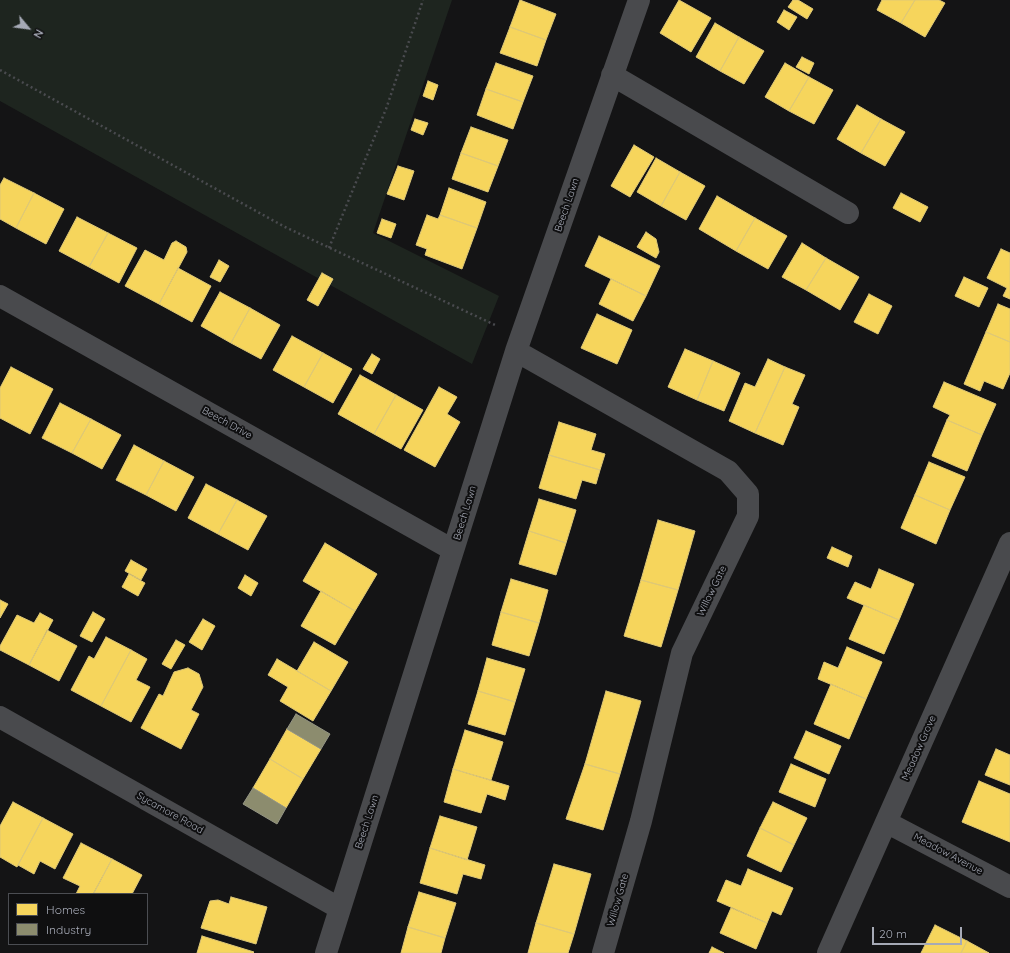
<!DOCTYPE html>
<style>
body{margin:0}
#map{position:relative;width:1010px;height:953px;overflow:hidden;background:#141415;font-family:Quicksand,sans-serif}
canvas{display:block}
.legend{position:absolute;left:8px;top:893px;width:140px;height:52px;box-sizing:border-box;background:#0f0f10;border:1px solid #4b4d52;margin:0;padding:5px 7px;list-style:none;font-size:12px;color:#a6aab6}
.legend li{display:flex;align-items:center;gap:8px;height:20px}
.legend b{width:20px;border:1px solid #4b4d52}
.north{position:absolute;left:8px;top:8px;width:40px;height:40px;-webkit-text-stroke:3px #0f0f10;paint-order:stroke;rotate:119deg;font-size:11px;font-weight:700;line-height:16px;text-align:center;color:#a6aab6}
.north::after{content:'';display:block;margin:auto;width:14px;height:18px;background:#a6aab6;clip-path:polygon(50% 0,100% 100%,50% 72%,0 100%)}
.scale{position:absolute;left:872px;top:927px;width:90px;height:18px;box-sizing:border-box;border:2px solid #a6aab6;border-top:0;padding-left:5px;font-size:12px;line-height:14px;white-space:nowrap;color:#a6aab6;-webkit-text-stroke:3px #0f0f10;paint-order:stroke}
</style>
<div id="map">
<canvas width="1010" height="953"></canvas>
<ul class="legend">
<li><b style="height:11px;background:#f6d55c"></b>Homes</li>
<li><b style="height:11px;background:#8c8c6e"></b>Industry</li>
</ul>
<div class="north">N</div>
<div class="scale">20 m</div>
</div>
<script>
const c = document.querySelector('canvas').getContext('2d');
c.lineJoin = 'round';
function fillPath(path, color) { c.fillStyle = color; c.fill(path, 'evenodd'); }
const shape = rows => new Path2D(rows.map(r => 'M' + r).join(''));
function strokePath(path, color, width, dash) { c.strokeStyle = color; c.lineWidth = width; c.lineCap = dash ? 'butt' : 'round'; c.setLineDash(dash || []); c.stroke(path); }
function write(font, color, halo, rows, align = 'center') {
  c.font = font + ' Quicksand,sans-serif'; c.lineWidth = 4; c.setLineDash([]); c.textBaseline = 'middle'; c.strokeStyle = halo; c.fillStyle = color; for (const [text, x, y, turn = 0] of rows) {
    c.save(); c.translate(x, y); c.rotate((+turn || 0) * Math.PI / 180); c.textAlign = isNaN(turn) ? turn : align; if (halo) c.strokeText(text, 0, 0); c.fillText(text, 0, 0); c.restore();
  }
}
fillPath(shape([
 [0,0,452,0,373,233,499,296,472,364,0,101]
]), '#1e251f');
const homes = shape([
 [520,0,556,14,546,40,510,27,520,0],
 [679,0,711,18,691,52,660,33,679,0],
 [793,0,798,0,813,9,807,19,788,7,793,0],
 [882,0,915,0,901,23,877,10,882,0],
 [915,0,939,0,945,3,925,37,901,23,915,0],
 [784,10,797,17,789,30,777,22,784,10],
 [715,23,739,37,720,71,696,57,715,23],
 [510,27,546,40,537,66,500,53,510,27],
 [739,37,764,51,744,84,720,71,739,37],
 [802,57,814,63,809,74,796,67,802,57],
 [496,63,533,76,523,102,486,89,496,63],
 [785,63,809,77,789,111,765,97,785,63],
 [809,77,833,90,814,124,789,111,809,77],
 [428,81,438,85,433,100,423,96,428,81],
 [486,89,523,102,513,129,477,115,486,89],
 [857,105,881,119,861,153,837,139,857,105],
 [415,119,428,123,423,135,411,130,415,119],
 [881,119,905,132,885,166,861,153,881,119],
 [471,127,508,140,498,166,461,153,471,127],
 [634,145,654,157,630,197,611,186,634,145],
 [461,153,498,166,488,192,452,179,461,153],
 [656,158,680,172,661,206,637,192,656,158],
 [398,166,414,171,404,200,387,194,398,166],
 [680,172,705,186,686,220,661,206,680,172],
 [4,178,34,193,16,228,0,219,0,185,4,178],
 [449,188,486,202,477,228,440,215,449,188],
 [34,193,64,209,46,244,16,228,34,193],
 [901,193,928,207,920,222,893,208,901,193],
 [717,196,755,218,736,251,699,229,717,196],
 [427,215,438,219,440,215,477,228,462,269,425,255,427,249,416,245,427,215],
 [77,217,108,233,89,267,59,251,77,217],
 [755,218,787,236,768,269,736,251,755,218],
 [382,219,396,224,391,238,377,233,382,219],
 [646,232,656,239,659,252,656,258,637,247,646,232],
 [108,233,137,248,119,283,89,267,108,233],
 [599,236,660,266,646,296,585,266,599,236],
 [176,241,186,247,187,252,159,304,125,286,145,250,164,260,172,243,176,241],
 [802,243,826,258,806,290,782,277,802,243],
 [1001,249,1010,253,1010,299,1003,296,1007,288,987,278,1001,249],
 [826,258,859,277,840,310,806,290,826,258],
 [219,260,229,266,220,282,210,277,219,260],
 [178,268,211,286,192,322,159,304,178,268],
 [322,273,333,279,318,306,307,300,322,273],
 [964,277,988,288,979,307,955,296,964,277],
 [611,279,646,296,633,321,599,304,611,279],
 [220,292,250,308,231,343,201,326,220,292],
 [869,294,892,306,878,334,854,322,869,294],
 [998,304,1010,309,1010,342,986,332,998,304],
 [250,308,280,325,261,359,231,343,250,308],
 [597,314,632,330,617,364,581,348,597,314],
 [986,332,1010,342,1010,373,1003,389,984,381,980,391,964,384,986,332],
 [292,336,323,353,304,387,273,370,292,336],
 [685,349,713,361,697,400,668,387,685,349],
 [323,353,352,369,333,403,304,387,323,353],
 [372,354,380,359,372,374,363,369,372,354],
 [768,359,785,367,755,433,729,421,745,383,755,387,768,359],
 [713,361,740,373,724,411,697,400,713,361],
 [11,367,53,389,30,434,0,418,0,388,11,367],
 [785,367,805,375,792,404,799,407,783,445,755,433,785,367],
 [360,375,396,395,374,434,338,414,360,375],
 [944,382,996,404,982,435,947,420,950,415,933,407,944,382],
 [439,387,457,397,447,414,460,422,435,467,404,450,439,387],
 [396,395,423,410,401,449,374,434,396,395],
 [60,403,91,419,72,453,42,438,60,403],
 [91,419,121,435,102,469,72,453,91,419],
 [947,420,982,435,967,471,932,456,947,420],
 [559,422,596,434,591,450,605,454,600,470,549,455,559,422],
 [134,445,164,461,146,495,116,480,134,445],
 [549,455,600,470,596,484,582,480,576,499,539,488,549,455],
 [164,461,194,477,176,511,146,495,164,461],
 [929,462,965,477,950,510,915,495,929,462],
 [206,484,237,500,218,534,188,518,206,484],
 [915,495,950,510,936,544,901,528,915,495],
 [539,499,576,510,566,543,529,531,539,499],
 [237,500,267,516,248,550,218,534,237,500],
 [658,520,695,531,678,590,641,580,658,520],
 [529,531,566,543,556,575,519,564,529,531],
 [325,543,377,574,355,611,303,581,325,543],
 [832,547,852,556,848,567,827,558,832,547],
 [131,560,147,569,141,580,125,571,131,560],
 [879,569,914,584,899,620,847,598,855,582,871,589,879,569],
 [129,574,145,583,138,596,122,587,129,574],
 [245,575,258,583,251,596,238,588,245,575],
 [511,579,548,590,539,623,501,612,511,579],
 [641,580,678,590,661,647,624,636,641,580],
 [321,591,355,611,335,645,301,626,321,591],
 [0,600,8,604,0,618,0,600],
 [864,605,899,620,884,654,849,639,864,605],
 [93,612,105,619,92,642,80,636,93,612],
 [501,612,539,623,529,656,492,645,501,612],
 [40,613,53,620,29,665,0,650,0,646,17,615,34,623,40,613],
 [203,619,215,626,202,650,189,642,203,619],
 [47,630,77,646,59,681,29,665,47,630],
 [106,637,131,650,101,706,71,690,89,656,94,659,106,637],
 [176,640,185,645,171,669,162,664,176,640],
 [314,642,348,662,331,691,297,671,314,642],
 [847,647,882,662,866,699,818,679,824,662,838,668,847,647],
 [131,650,147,659,136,680,150,687,131,722,101,706,131,650],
 [487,658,525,669,515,702,478,691,487,658],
 [277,659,331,691,313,721,280,701,288,687,268,675,277,659],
 [188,668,199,674,203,687,191,710,199,714,181,749,141,728,159,694,163,696,174,672,188,668],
 [831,684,866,699,849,739,814,724,831,684],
 [478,691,515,702,505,735,468,724,478,691],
 [606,691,641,701,620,774,585,764,606,691],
 [287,729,321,749,303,779,270,759,287,729],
 [465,730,503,742,491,780,453,769,465,730],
 [806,731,841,746,829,774,794,758,806,731],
 [996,749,1010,755,1010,785,985,775,996,749],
 [270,759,303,779,286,808,253,788,270,759],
 [585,764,620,774,603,830,566,819,585,764],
 [791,764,826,779,815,807,779,792,791,764],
 [453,769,509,786,505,800,487,794,481,813,444,802,453,769],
 [979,781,1010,794,1010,842,962,822,979,781],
 [13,802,43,818,17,867,0,857,0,826,13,802],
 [773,802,807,818,794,845,760,828,773,802],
 [440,816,477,827,467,860,430,848,440,816],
 [43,818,73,834,55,869,40,861,34,874,18,865,43,818],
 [760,828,794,845,781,872,747,856,760,828],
 [81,843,112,859,93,894,76,894,80,886,63,878,81,843],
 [430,848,485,865,481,879,463,874,457,894,420,883,430,848],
 [112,859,142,875,132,894,94,893,112,859],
 [554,864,591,874,574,934,536,923,554,864],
 [748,869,793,888,781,915,772,911,767,923,717,901,726,880,741,886,748,869],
 [419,892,456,903,445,938,408,927,419,892],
 [231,897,267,907,256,944,201,928,210,901,218,900,229,904,231,897],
 [731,908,767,923,756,949,720,933,731,908],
 [536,923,574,934,568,953,528,953,536,923],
 [935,925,967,941,961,953,921,953,935,925],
 [408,927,445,938,441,953,401,953,408,927],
 [202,936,254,952,253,953,197,953,202,936],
 [967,941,989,953,961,953,967,941],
 [712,947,724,953,709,953,712,947]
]);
fillPath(homes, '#f6d55c');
strokePath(homes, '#dec877', 1);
const industry = shape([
 [296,714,330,734,321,749,287,729,296,714],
 [253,788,286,808,277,824,243,804,253,788]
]);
fillPath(industry, '#8c8c6e');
strokePath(industry, '#949584', 1);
strokePath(shape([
 [0,70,285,227,495,325],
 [329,248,386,109,423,0]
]), '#4a4b4f', 2.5, [2, 3]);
strokePath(shape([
 [612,75,848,213],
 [0,296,453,550],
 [516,351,728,471,748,494,748,516,682,653,641,821,603,953],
 [0,717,339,908],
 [886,822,1010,887],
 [326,953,516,351,639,0],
 [828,953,1010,543]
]), '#494a4d', 22);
write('10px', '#a6aab6', '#0f0f10', [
 ["Beech Lawn",567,205,-71],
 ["Beech Drive",227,423,29],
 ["Beech Lawn",465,513,-73],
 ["Willow Gate",712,591,-64],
 ["Meadow Grove",919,748,-66],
 ["Sycamore Road",170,813,29],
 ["Beech Lawn",367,822,-72],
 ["Meadow Avenue",948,854,28],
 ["Willow Gate",618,900,-74]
]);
</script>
